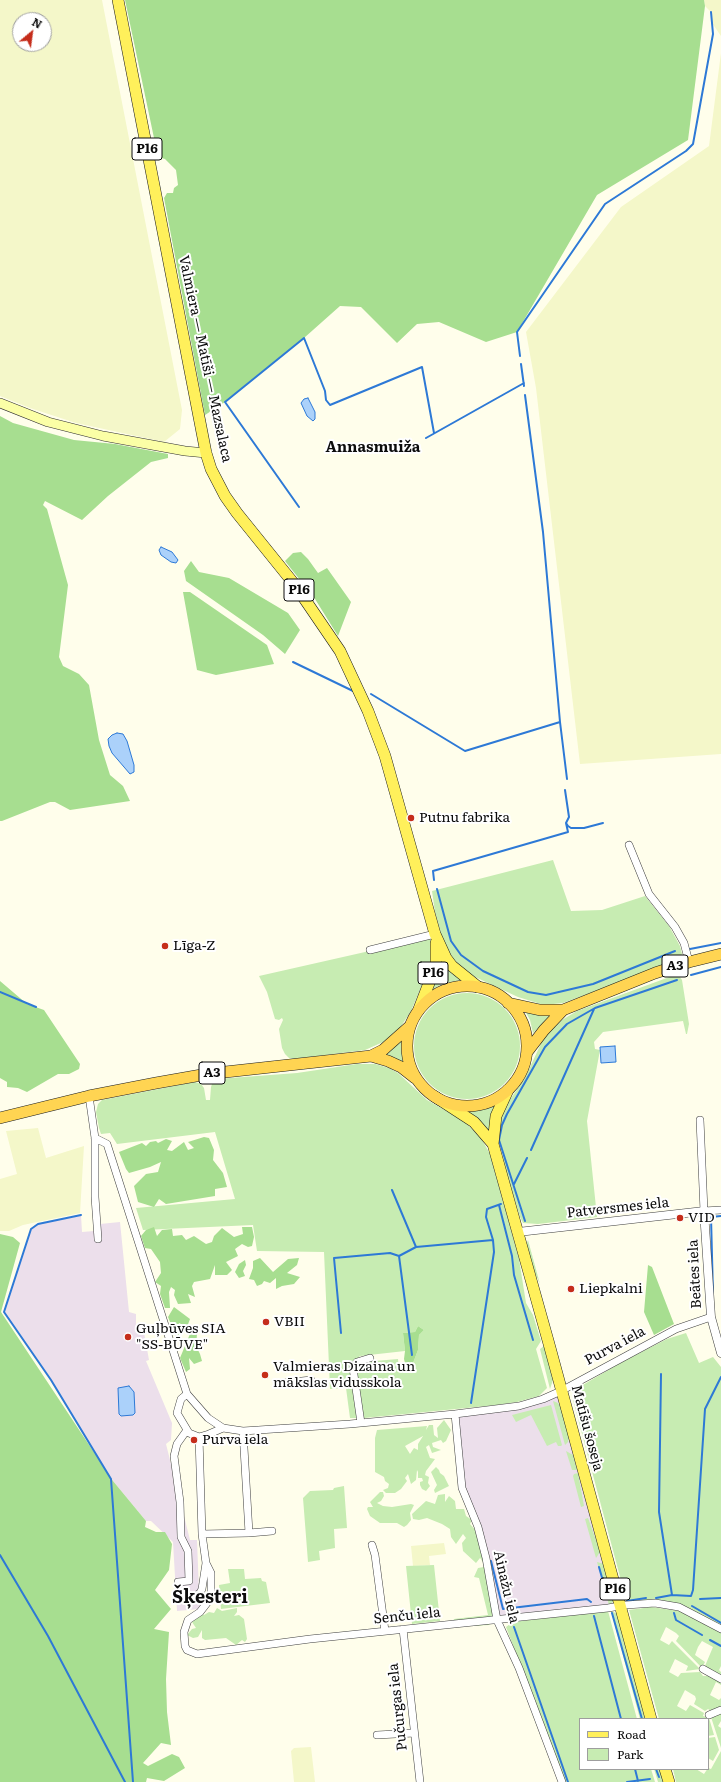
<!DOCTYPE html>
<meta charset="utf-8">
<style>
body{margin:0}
#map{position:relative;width:721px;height:1782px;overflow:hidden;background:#fffeeb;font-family:Literata,serif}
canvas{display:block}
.legend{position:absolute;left:579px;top:1718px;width:130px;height:52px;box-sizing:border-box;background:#fff;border:1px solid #9e9e9e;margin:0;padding:5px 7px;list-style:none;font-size:12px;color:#0c0c0c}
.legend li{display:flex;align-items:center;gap:8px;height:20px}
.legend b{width:20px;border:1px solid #9e9e9e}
.north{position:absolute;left:12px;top:12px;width:40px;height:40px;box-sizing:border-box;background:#fff;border:1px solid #9e9e9e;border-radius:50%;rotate:29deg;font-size:11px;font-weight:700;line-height:16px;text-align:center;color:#0c0c0c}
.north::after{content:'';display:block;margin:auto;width:14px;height:18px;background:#c52d1b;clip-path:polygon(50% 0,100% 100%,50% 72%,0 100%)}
</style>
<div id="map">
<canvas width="721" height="1782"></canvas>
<ul class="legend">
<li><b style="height:5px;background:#fff05b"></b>Road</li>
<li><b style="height:11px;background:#c7ecb2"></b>Park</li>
</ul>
<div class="north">N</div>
</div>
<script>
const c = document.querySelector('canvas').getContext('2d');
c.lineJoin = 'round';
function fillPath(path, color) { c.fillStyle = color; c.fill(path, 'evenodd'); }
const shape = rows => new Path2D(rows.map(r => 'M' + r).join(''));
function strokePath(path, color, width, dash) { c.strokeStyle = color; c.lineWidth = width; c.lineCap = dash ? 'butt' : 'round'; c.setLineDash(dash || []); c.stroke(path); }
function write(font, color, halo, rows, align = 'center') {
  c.font = font + ' Literata,serif'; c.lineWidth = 4; c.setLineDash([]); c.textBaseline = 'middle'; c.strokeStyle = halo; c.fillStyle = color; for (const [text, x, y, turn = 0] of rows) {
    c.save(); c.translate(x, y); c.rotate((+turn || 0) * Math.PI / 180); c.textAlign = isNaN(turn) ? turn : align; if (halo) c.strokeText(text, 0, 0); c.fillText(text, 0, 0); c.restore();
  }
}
fillPath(shape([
 [81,1215,82,1232,94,1231,100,1224,120,1222,129,1312,136,1314,136,1328,143,1327,149,1360,146,1361,172,1423,171,1440,166,1444,190,1540,197,1540,199,1592,203,1606,199,1607,199,1609,177,1611,173,1542,151,1521,146,1521,113,1481,51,1380,4,1312,31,1229,38,1224],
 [556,1392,620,1607,497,1620,486,1558,462,1488,455,1414,519,1406]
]), '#ecdfeb');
fillPath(shape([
 [0,0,102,0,182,410,180,429,164,442,76,423,30,408,0,396],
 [20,20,44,20,44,44,20,44],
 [704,0,721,0,721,36,712,23,711,12,705,6],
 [721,53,721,754,580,764,536,388,526,332,621,207,709,146],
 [38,1128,46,1158,84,1146,80,1213,23,1225,9,1231,0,1231,0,1179,17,1174,6,1131],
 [444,1543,446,1554,429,1556,430,1565,413,1566,411,1546],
 [311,1747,315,1782,294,1782,291,1751,294,1748]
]), '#f4f7c9');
fillPath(shape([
 [553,860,571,911,602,910,645,896,669,926,680,946,682,954,679,960,563,1003,544,1005,518,997,471,975,455,962,443,941,435,912,432,891],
 [427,938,430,938,432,945,432,961,411,1011,398,1031,390,1039,365,1050,294,1059,289,1058,285,1054,282,1048,279,1029,283,1020,282,1018,279,1020,275,1019,267,992,259,976],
 [441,957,462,980,444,983,429,991],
 [675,975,679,976,682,980,689,1024,687,1034,686,1034,683,1021,603,1032,594,1042,595,1049,600,1050,587,1121,597,1217,538,1224,523,1223,520,1217,506,1171,498,1133,500,1120,507,1104,525,1078,544,1037,562,1020,577,1011],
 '414 1046a53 53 0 1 1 106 0a53 53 0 1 1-106 0Z',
 [524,1009,552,1015,533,1033,530,1020],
 [402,1040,401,1049,405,1067,381,1054],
 [357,1064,375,1064,389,1068,398,1073,427,1100,464,1121,481,1138,490,1154,519,1259,526,1303,533,1315,541,1341,536,1349,547,1388,539,1396,517,1402,497,1405,364,1418,356,1371,358,1366,363,1362,398,1359,399,1369,409,1368,413,1363,418,1350,419,1335,424,1330,418,1326,415,1332,403,1333,405,1351,360,1356,355,1361,352,1367,351,1374,358,1418,350,1418,346,1388,330,1389,324,1252,257,1251,253,1225,143,1230,136,1208,235,1199,215,1132,117,1144,110,1133,101,1134,99,1128,96,1112,98,1104,102,1100,195,1082,201,1084,204,1088,206,1100,210,1100,211,1087,213,1081,217,1079,297,1073],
 [496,1105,490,1134,463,1111,476,1110],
 [528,1240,540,1284,535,1273,526,1246],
 [686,1333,699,1363,713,1357,721,1367,721,1627,686,1609,627,1603,573,1400,576,1389,622,1362,667,1339],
 [544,1346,553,1380,550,1389,540,1349],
 [553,1401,558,1403,561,1408,569,1437,568,1442,565,1445],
 [551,1405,562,1445,561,1446,558,1446,556,1442,547,1446,531,1415,516,1422,512,1415],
 [444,1420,451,1430,446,1441,443,1443,441,1440,432,1443,433,1447,441,1450,432,1453,429,1445,426,1447,430,1458,435,1459,426,1471,425,1475,429,1477,428,1483,430,1486,426,1491,422,1489,420,1485,420,1482,423,1481,422,1478,418,1478,418,1472,417,1470,416,1480,411,1484,408,1474,405,1478,407,1481,401,1489,395,1493,386,1493,383,1490,388,1488,389,1484,385,1481,384,1477,375,1472,375,1438,377,1430,427,1426,426,1430,429,1425,433,1425,434,1435,438,1438,437,1428],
 [423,1436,418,1444,418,1450,414,1448,410,1454,405,1446],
 [566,1451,573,1455,577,1470,572,1470],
 [436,1467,439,1470,440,1473,444,1476,449,1486,435,1493,434,1490,437,1485,431,1472],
 [578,1473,584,1506,581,1507,573,1476,574,1474],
 [344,1486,347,1528,334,1529,335,1548,319,1551,320,1560,308,1562,303,1498,310,1491,333,1490,334,1488],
 [380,1492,383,1492,384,1496,381,1501,377,1503,383,1506,392,1507,411,1504,414,1505,410,1513,411,1520,407,1525,404,1527,397,1523,380,1523,370,1516,367,1509,368,1507,373,1507,370,1502],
 [445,1494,445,1502,449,1496,455,1501,456,1509,464,1509,466,1516,472,1520,470,1524,477,1532,497,1612,489,1625,472,1626,466,1620,450,1627,454,1619,488,1615,479,1578,474,1577,478,1568,484,1567,483,1562,480,1558,476,1563,463,1551,462,1543,466,1538,463,1534,456,1544,451,1537,450,1529,442,1524,427,1518,419,1520,413,1519,412,1514,426,1501,435,1504,438,1495],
 [588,1518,599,1548,600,1552,596,1558,585,1519],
 [597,1562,604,1564,614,1601,609,1605],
 [434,1565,440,1621,412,1624,406,1566],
 [228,1569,244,1569,245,1579,261,1578,262,1581,266,1582,270,1603,221,1609,219,1585,230,1583],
 [651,1607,679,1611,721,1633,721,1666,719,1670,721,1672,721,1678,705,1666,713,1647,702,1641,698,1647,695,1655,705,1662,702,1668,676,1641,679,1636,676,1633,666,1627,660,1640,669,1645,672,1641,700,1669,686,1671,688,1666,675,1659,669,1672,678,1677,681,1673,700,1672,703,1676,707,1676,709,1674,721,1681,721,1685,716,1682,710,1695,719,1700,721,1698,721,1709,713,1712,708,1709,705,1711,694,1704,696,1699,695,1696,685,1690,677,1706,686,1711,690,1705,704,1713,703,1716,709,1718,714,1735,708,1736,708,1719,659,1719,629,1610],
 [217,1608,222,1611,237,1608,237,1612,234,1616,239,1615,244,1619,247,1639,245,1642,242,1640,236,1645,226,1638,205,1640,202,1638,202,1630,198,1637,193,1638,187,1635,192,1629,196,1628,192,1622,195,1617,201,1613,204,1615,209,1612,214,1613],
 [608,1611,637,1719,580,1719,580,1769,651,1769,655,1782,565,1782,506,1627,513,1622],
 [611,1611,618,1614,647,1719,640,1719],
 [721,1712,721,1721,718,1726,721,1728,721,1748,711,1717],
 [715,1737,719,1750,713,1761,708,1758,708,1738],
 [721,1751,721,1782,676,1782,673,1769,696,1769,704,1774,708,1768,711,1769],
 [654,1769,660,1769,664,1782,658,1782]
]), '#c7ecb2');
fillPath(shape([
 [125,0,704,0,705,6,688,140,597,195,517,332,486,342,439,322,417,324,397,343,361,307,340,306,304,338,225,402,205,415,164,198,167,193,173,193,174,188,178,185,176,170,165,159,158,157],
 [0,416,13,423,74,440,115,444,168,454,168,458,151,462,108,496,82,520,45,501,43,505,47,509,68,585,59,657,63,666,79,674,89,685,99,740,110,775,123,786,130,801,70,810,55,802,50,802,2,821,0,821],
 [301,552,308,559,318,573,327,568,351,602,338,636,315,599,285,561,293,553],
 [191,561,199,572,229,578,288,613,300,630,285,654,263,635,186,581,184,571],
 [183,592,190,592,267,645,274,664,216,675,197,670],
 [0,981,27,1004,44,1010,80,1064,79,1069,69,1074,58,1074,27,1092,18,1088,7,1087,7,1082,0,1078],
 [204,1137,209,1138,214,1150,213,1160,223,1173,227,1187,215,1189,215,1196,166,1204,159,1199,154,1207,138,1202,134,1186,146,1174,158,1172,161,1162,150,1167,129,1173,126,1169,119,1152,142,1143,146,1146,150,1142,156,1141,158,1143,166,1139,172,1141,167,1150,172,1151,184,1142,188,1150,194,1148,188,1142],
 [154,1227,157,1236,162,1230,172,1229,173,1236,182,1235,186,1240,194,1236,206,1244,212,1242,214,1236,222,1228,234,1237,243,1234,242,1227,252,1227,254,1237,252,1246,248,1247,242,1244,235,1249,238,1256,226,1262,232,1270,227,1275,215,1275,215,1265,210,1279,194,1282,192,1286,195,1297,188,1294,191,1303,178,1304,174,1295,175,1290,171,1287,169,1292,170,1308,165,1308,160,1294,161,1286,155,1282,161,1273,160,1262,151,1249,145,1248,141,1236,146,1230],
 [0,1234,13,1237,20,1243,1,1312,113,1481,146,1521,145,1527,156,1532,165,1532,172,1544,169,1570,155,1590,171,1609,154,1629,169,1632,166,1679,167,1712,171,1745,161,1743,143,1763,148,1766,172,1754,179,1757,185,1768,164,1781,147,1778,146,1782,0,1782],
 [260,1258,273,1272,288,1259,299,1258,297,1265,287,1273,300,1277,294,1284,282,1286,276,1289,276,1278,270,1283,264,1281,262,1284,257,1286,254,1280,249,1279,253,1268,253,1261],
 [245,1260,246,1265,243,1271,245,1276,239,1278,235,1272,239,1264],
 [648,1265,652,1267,674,1324,654,1335,644,1312],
 [174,1307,190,1319,187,1327,179,1323,177,1329,179,1335,176,1337,168,1317],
 [418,1326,424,1330,419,1335,418,1350,413,1363,409,1368,406,1367,404,1359,405,1351,403,1333,415,1332],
 [192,1329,197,1334,196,1346,200,1354,202,1361,194,1364,189,1358,190,1369,186,1372,180,1358]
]), '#a7de90');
const water = shape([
 [308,398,315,412,315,419,313,421,307,416,301,403,304,399,308,398],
 [161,547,172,552,178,560,176,563,171,562,161,555,159,550,161,547],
 [117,733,123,734,127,741,134,765,134,772,130,774,112,753,109,746,108,739,112,735,117,733],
 [615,1046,616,1062,601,1063,600,1047,615,1046],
 [129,1386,134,1392,135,1413,133,1415,121,1416,119,1414,118,1388,129,1386]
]);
fillPath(water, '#abd1fa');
strokePath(water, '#2d79d6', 1);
strokePath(shape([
 [520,356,517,332,605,204,686,151,693,144,713,34,711,12],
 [521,364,524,386],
 [525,395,543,532,560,722,567,779],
 [426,438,524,383],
 [299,507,225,402,304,338,325,391,326,400,330,405,422,367,434,433],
 [293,662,353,691],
 [371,694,465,751,560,722],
 [565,790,569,817,566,823,568,826,571,828,584,828,603,823],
 [434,880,433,871,568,832,566,823],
 [437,889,451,941,461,955,483,971,528,992,546,995,593,984,675,951],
 [690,949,721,943],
 [691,975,721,967],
 [0,992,36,1007],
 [531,1150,594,1009],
 [514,1184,527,1158],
 [392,1190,416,1247],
 [499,1205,512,1256,514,1275,533,1340],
 [81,1215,38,1224,31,1229,4,1312,51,1380,111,1479,133,1782],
 [525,1221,499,1140,502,1125,507,1114,545,1047,567,1024,595,1008,677,980],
 [399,1256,412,1355],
 [713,1294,711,1217,721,1216],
 [341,1333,334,1258,390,1253,399,1256,416,1247,493,1240],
 [661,1374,659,1512,672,1595],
 [471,1403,494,1252,493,1240,486,1217,487,1209,501,1204],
 [0,1555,48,1636,125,1782],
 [491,1561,503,1609,587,1599,591,1602],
 [599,1567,608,1599],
 [656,1598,672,1595,691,1596,693,1590,705,1409,721,1377],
 [700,1599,721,1598],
 [627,1601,646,1598],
 [692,1606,721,1623],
 [612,1613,642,1719],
 [674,1613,676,1620,702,1635],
 [594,1616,621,1719],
 [514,1627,568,1782],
 [710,1640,721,1646],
 [635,1769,638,1781],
 [656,1769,659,1777],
 [627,1782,650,1779]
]), '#2d79d6', 2);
const minor = shape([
 [629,845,649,894,675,927,684,943,689,962],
 [370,950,435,934],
 [89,1096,95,1138,95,1197,98,1239],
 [700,1120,704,1211,721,1210],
 [95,1138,107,1144,187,1394,208,1418,223,1428,243,1431,350,1424,455,1414,519,1406,543,1399,561,1391,676,1329,711,1317],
 [284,1383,311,1380],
 [187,1394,181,1399,177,1413,189,1433,199,1437,209,1434,223,1428],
 [455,1414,462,1488,478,1527,486,1558,497,1620,519,1668,562,1782],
 [361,1423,353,1368,357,1362,370,1358],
 [249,1533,272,1531],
 [202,1534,249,1533,243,1431],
 [372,1545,375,1555,385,1631],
 [206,1563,211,1573,211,1596,207,1603,200,1612,188,1620,184,1632,185,1646,187,1650,197,1654,310,1639,608,1608,626,1605,655,1603,679,1607,721,1629],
 [178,1582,189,1581,188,1551,181,1537,180,1502,174,1456,177,1444,187,1430],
 [178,1597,195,1596,200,1593,202,1589,206,1563,202,1534,199,1437],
 [403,1629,420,1782],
 [703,1669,721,1679],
 [709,1715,721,1710],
 [377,1735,414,1733]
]);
const tertiary = shape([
 [518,1232,704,1211,711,1317,721,1353]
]);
const secondary = shape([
 [0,403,48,422,103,436,185,451,206,453]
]);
const primary = shape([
 [118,0,206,453,211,469,225,496,237,513,295,585,340,651,368,711,385,756,435,934,446,958,452,966,478,987],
 [419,1009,436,965,436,943],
 [434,1096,474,1122,493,1144,549,1344,651,1719],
 [493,1144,496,1116,508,1090],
 [665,1769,669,1782]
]);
const trunk = shape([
 '407 1046a60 60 0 1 1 120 0a60 60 0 1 1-120 0Z',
 [508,1003,540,1010,563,1010,655,973,689,962,721,954],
 [527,1052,544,1030,563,1010],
 [371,1056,388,1061,401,1067,415,1078],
 [0,1118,89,1096,156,1083,207,1074,371,1056,383,1050,410,1026]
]);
strokePath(minor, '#3f3f3f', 8);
strokePath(tertiary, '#3f3f3f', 9);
strokePath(secondary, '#2e2e2e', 10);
strokePath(primary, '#1d1d1d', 12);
strokePath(trunk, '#1d1d1d', 12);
strokePath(minor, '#fff', 7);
strokePath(tertiary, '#fff', 8);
strokePath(secondary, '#fbffa6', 9);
strokePath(primary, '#fff05b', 11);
strokePath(trunk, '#ffd452', 11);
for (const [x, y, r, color] of [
 [411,818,4,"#c52d1b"],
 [165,946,4,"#c52d1b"],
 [680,1218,4,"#c52d1b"],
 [571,1289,4,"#c52d1b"],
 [266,1322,4,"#c52d1b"],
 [128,1337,4,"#c52d1b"],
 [265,1375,4,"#c52d1b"],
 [194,1440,4,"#c52d1b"]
]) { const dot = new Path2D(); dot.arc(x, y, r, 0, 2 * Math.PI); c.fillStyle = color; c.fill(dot); strokePath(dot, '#fff', 1.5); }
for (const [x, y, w] of [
 [147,149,30],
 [299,590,30],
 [675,966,26],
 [433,973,30],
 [212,1073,26],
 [615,1589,30]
]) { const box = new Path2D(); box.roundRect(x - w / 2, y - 11, w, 22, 3); c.fillStyle = '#fff'; c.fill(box); strokePath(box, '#0c0c0c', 1); }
write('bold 13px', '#0c0c0c', null, [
 ["P16",147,149],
 ["P16",299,590],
 ["A3",675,966],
 ["P16",433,973],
 ["A3",212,1073],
 ["P16",615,1589]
]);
write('14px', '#0c0c0c', '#fff', [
 ["Valmiera — Matīši — Mazsalaca",205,359,78],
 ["Patversmes iela",618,1208,-6],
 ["Beātes iela",695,1274,-93],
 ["Purva iela",615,1346,-28],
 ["Matīšu šoseja",587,1428,75],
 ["Ainažu iela",506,1587,77],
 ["Senču iela",407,1616,-6],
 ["Pučurgas iela",398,1707,-96]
]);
write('14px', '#0c0c0c', '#fff', [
 ["Putnu fabrika",419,818],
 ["Līga-Z",173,946],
 ["VID",688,1218],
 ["Liepkalni",579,1289],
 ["VBII",274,1322],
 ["Guļbūves SIA",136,1329],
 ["\"SS-BŪVE\"",136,1345],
 ["Valmieras Dizaina un",273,1367],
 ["mākslas vidusskola",273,1383],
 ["Purva iela",202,1440]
], 'left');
write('bold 15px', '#0c0c0c', '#fff', [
 ["Annasmuiža",373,448]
]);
write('bold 18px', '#0c0c0c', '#fff', [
 ["Šķesteri",210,1598]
]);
</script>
